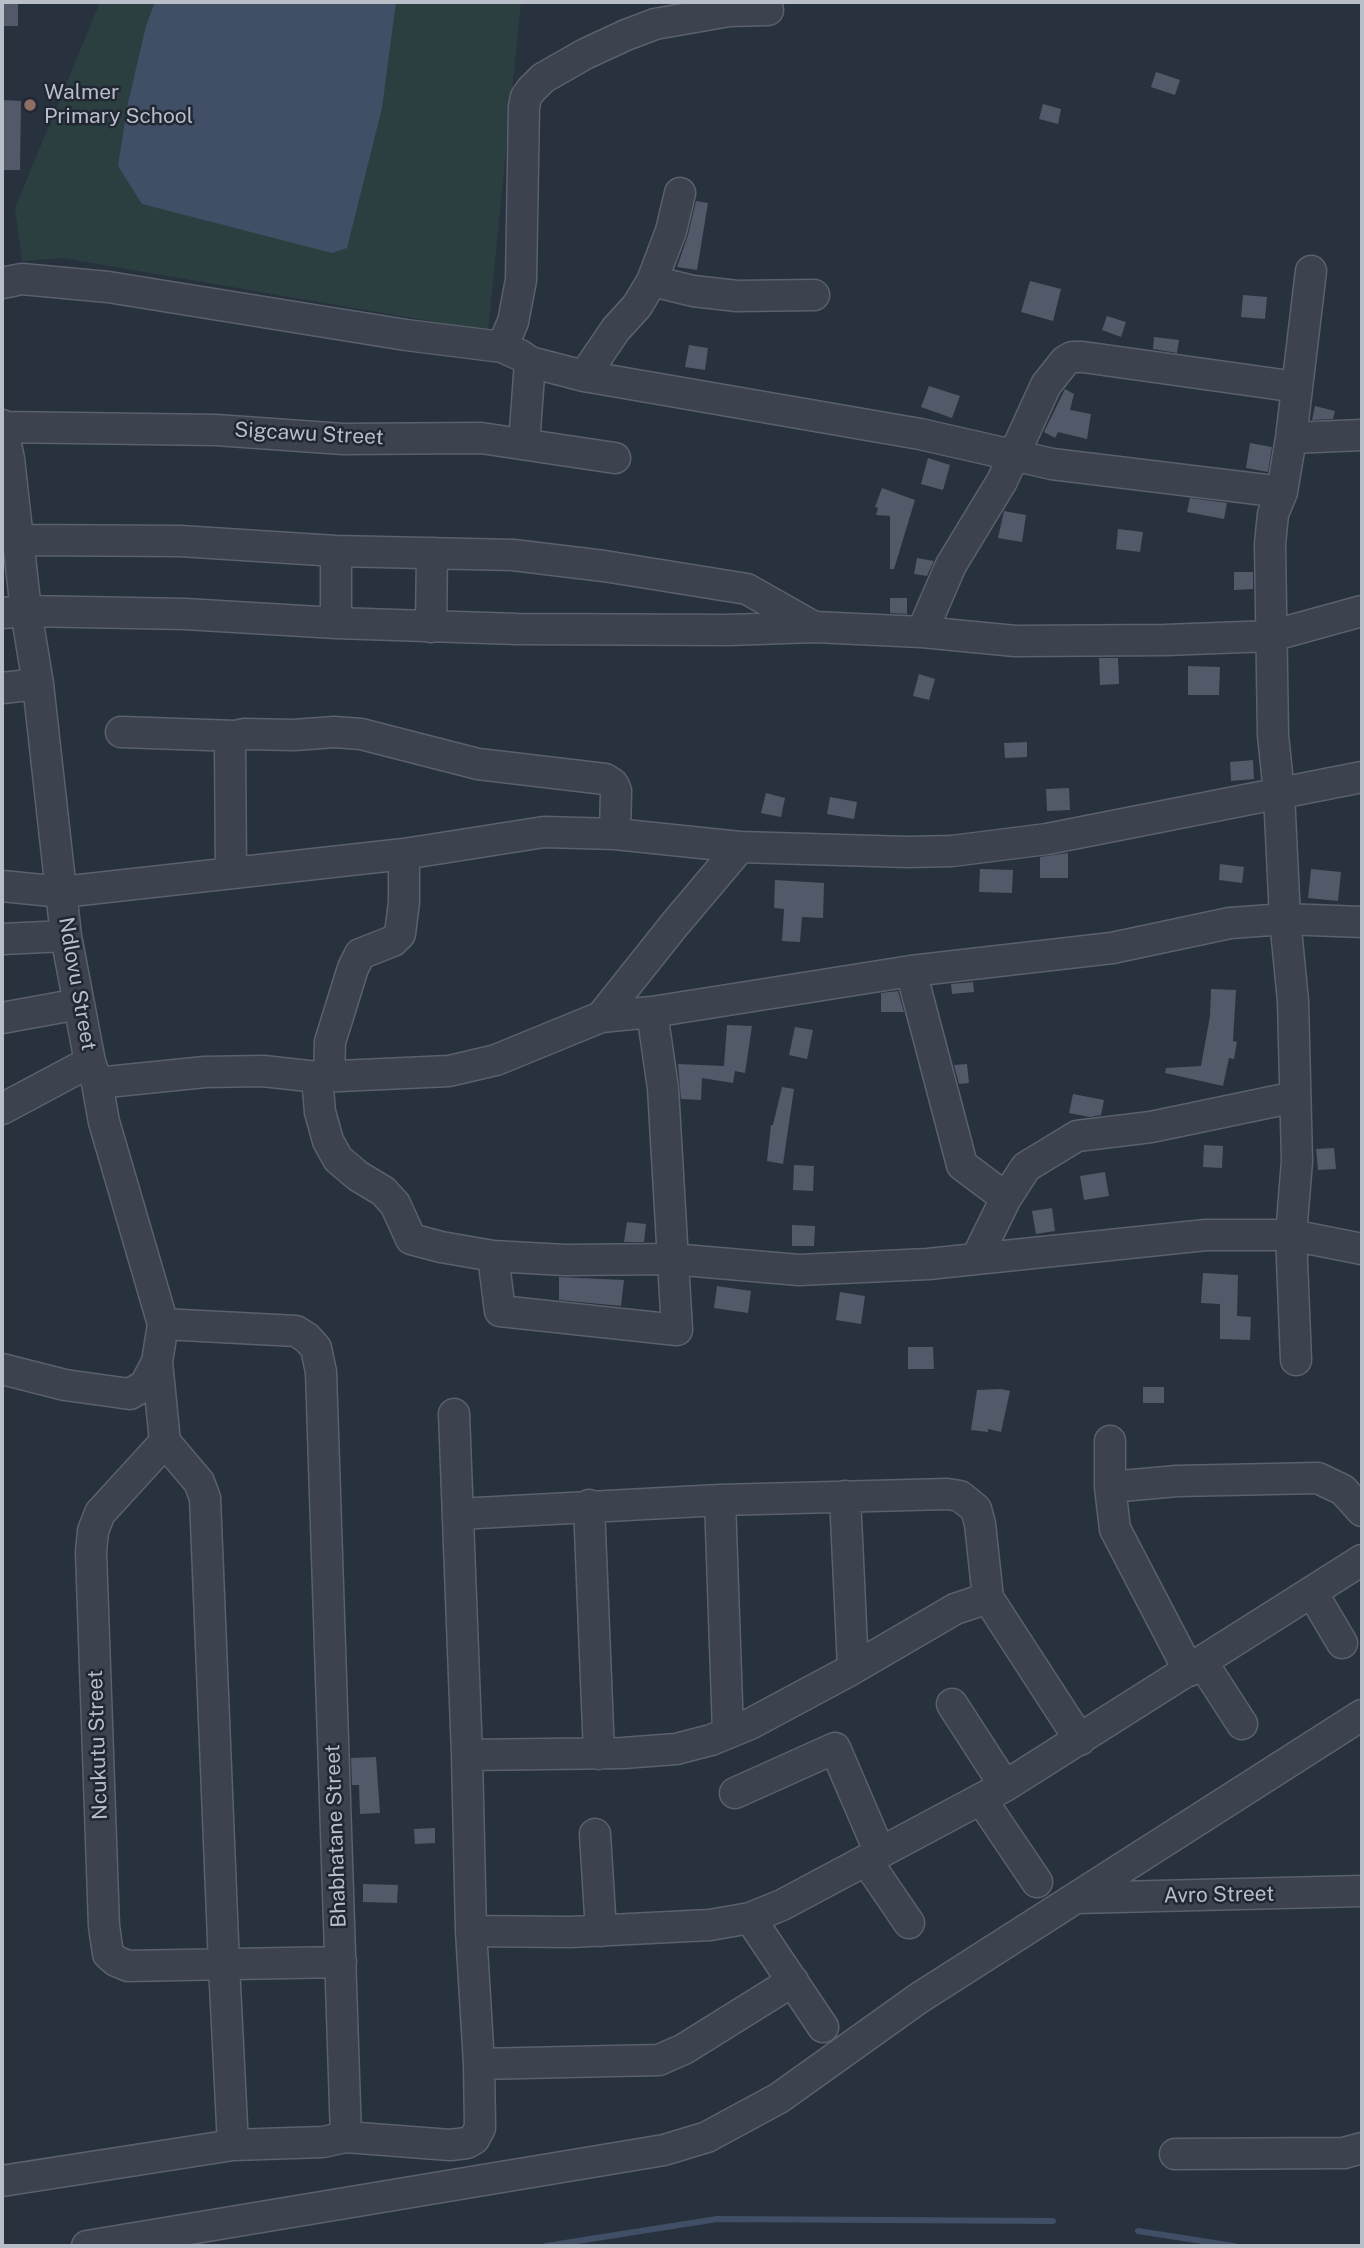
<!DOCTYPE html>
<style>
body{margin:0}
#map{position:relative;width:1364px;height:2248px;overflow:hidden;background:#28313e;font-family:"Public Sans",sans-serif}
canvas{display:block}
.frame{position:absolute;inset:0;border:4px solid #b8bfc9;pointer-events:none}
</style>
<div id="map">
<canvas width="1364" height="2248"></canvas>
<div class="frame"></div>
</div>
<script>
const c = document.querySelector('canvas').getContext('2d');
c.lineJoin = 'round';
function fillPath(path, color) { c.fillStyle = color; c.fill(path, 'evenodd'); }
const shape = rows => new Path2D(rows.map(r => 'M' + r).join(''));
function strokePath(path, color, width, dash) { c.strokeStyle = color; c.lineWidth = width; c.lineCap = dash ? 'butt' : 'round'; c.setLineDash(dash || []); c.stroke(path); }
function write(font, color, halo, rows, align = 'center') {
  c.font = font + ' "Public Sans",sans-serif'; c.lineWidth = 5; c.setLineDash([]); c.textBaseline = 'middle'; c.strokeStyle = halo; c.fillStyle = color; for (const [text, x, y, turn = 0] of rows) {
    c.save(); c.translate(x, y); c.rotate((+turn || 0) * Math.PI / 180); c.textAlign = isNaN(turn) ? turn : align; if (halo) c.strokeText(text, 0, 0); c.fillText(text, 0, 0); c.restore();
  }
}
fillPath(shape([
 [100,2,521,2,488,331,63,258,22,261,15,208]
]), '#2b3f40');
fillPath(shape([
 [155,2,396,2,382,108,347,248,332,253,142,204,118,166,128,103,146,26]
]), '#404f66');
strokePath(shape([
 [1138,2231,1234,2246],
 [546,2246,717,2219,1053,2221]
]), '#404f66', 6);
fillPath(shape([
 [2,2,18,2,18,26,2,26],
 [1156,72,1180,80,1175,95,1151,87],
 [2,100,21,101,20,170,2,170],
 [1043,104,1061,109,1058,124,1039,119],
 [696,201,708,203,697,270,677,267,688,235],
 [1030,281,1061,289,1053,321,1021,312],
 [1243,295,1267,297,1265,319,1241,317],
 [1107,316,1126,322,1121,337,1102,330],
 [1154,337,1179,340,1177,353,1153,349],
 [689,345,708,348,705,370,685,367],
 [929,386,960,396,952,418,921,407],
 [1065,389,1074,394,1070,410,1091,414,1087,439,1058,432,1055,438,1044,432],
 [1315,406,1335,411,1333,419,1312,420],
 [1250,443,1272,447,1268,472,1246,468],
 [928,458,950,465,943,490,921,484],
 [882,488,915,500,894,569,890,569,890,516,876,515,878,508,875,507],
 [1190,498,1227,503,1224,519,1187,512],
 [1004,511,1026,515,1022,542,998,538],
 [1118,529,1143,532,1140,552,1116,549],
 [917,558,934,561,927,576,914,574],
 [1234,572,1253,572,1253,589,1234,590],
 [890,598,907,598,907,614,890,613],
 [1099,658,1118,658,1119,684,1100,685],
 [1188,666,1220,667,1219,695,1188,695],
 [919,674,935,679,929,700,913,696],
 [1027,742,1027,757,1005,758,1004,743],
 [1253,760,1254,779,1231,781,1230,762],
 [1069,788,1070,810,1047,811,1046,789],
 [766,793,785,798,781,817,761,813],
 [830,797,857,802,854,819,827,814],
 [1068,853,1068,878,1040,878,1040,857],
 [1220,864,1244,867,1242,883,1219,880],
 [980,869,1013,870,1012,893,979,892],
 [1311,869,1341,872,1338,901,1308,898],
 [775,880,824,883,823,918,802,917,800,942,782,941,784,909,774,908],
 [973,982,974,992,952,994,951,984],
 [1211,989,1236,990,1233,1041,1237,1042,1234,1059,1229,1058,1223,1086,1165,1073,1166,1068,1201,1066,1210,1016],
 [898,991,904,1012,881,1012,881,993],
 [727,1025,752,1026,745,1073,735,1071,733,1083,702,1078,701,1100,681,1099,678,1064,724,1066],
 [795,1027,813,1030,807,1059,789,1055],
 [967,1064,969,1083,959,1084,954,1065],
 [782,1087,794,1089,783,1164,767,1161,771,1125,773,1125],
 [1073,1094,1104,1100,1101,1115,1090,1117,1069,1113],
 [1204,1145,1223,1146,1222,1168,1203,1167],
 [1334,1148,1336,1169,1318,1170,1316,1149],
 [794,1165,814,1166,813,1191,793,1190],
 [1105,1172,1109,1196,1084,1200,1080,1176],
 [1052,1208,1055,1231,1036,1234,1032,1211],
 [627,1222,646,1224,644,1242,624,1242],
 [792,1225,815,1226,814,1246,792,1246],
 [1203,1273,1238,1275,1237,1316,1251,1317,1250,1340,1220,1339,1220,1304,1201,1303],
 [559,1277,624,1280,621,1306,559,1300],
 [717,1286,751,1291,748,1313,714,1308],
 [840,1292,865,1296,861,1324,836,1320],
 [908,1347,933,1347,934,1369,908,1369],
 [1143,1387,1164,1387,1164,1403,1143,1403],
 [1001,1389,1010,1391,1001,1432,988,1429,988,1432,971,1430,977,1390],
 [376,1757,380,1813,360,1814,359,1785,352,1785,351,1758],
 [435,1828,435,1843,415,1844,414,1829],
 [363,1884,398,1885,397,1903,363,1902]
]), '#525a69');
const minor = shape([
 [652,281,693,291,737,296,814,295],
 [2,283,22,279,108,287,406,335,502,347,520,355,530,362,584,376,920,434,1052,464,1282,492],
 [502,347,513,322,521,280,524,107,526,97,531,90,543,78,585,54,626,35,655,24,729,11,768,10],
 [584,376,616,329,637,306,652,281,671,231,680,193],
 [2,425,9,459,26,611,38,684,66,936,90,1062,97,1083,104,1122,163,1324,157,1362,145,1385,130,1394,65,1385,2,1369],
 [2,427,216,430,343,439,481,438,615,458],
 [1291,438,1362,435],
 [524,444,530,362],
 [19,540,180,541,336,551,513,555,604,566,747,589,814,627],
 [2,613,26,611,185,614,336,623,517,629,729,630,814,627,922,632,1015,641,1165,640,1271,636,1362,611],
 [336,623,336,551],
 [431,627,432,553],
 [922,632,951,565,1002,481,1046,385,1065,361,1072,357,1083,357,1297,387],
 [2,688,38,684],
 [121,732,236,736],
 [231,873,230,746,236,736,244,734,294,735,334,732,361,734,478,764,605,779,613,784,616,791,615,834],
 [2,886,62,892,404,854,544,832,615,834,740,847,908,852,952,851,1047,839,1362,777],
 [2,939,66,936],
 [911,971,962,1165,1006,1198,976,1259],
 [601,1017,652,1012,911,971,1112,948,1230,923,1285,919,1362,922],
 [2,1018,79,1004],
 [317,1077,320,1112,328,1141,338,1159,358,1176,383,1191,395,1204,411,1239,441,1247,493,1256,565,1260,672,1259,799,1270,928,1264,1206,1235,1291,1235,1362,1249],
 [329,1077,330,1042,353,968,360,954,393,941,400,934,404,902,404,854],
 [97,1083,205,1072,263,1071,317,1077,449,1071,496,1060,601,1017,675,924,740,847],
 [2,1109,90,1062],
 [1006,1198,1026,1167,1077,1136,1151,1127,1295,1097],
 [493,1256,500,1311,677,1330,663,1088,652,1012],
 [1296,1360,1291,1235,1297,1161,1293,1001,1285,919,1279,793,1273,735,1270,544,1273,514,1282,492,1291,438,1311,271],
 [157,1362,165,1442,199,1482,205,1498,224,1965,233,2145],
 [1110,1441,1110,1487,1115,1529,1189,1671],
 [165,1442,100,1513,93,1531,91,1552,104,1926,108,1954,116,1961,128,1966,341,1962],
 [1110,1487,1177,1481,1318,1478,1343,1490,1362,1511],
 [845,1496,853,1668],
 [720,1500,728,1733],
 [589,1505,599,1754],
 [458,1514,720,1500,947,1494,960,1496,976,1509,980,1524,988,1598,1080,1740],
 [1312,1592,1342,1643],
 [1202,1662,1242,1724],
 [952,1704,1005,1786],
 [467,1755,623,1753,676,1749,711,1740,750,1724,847,1672,955,1609,988,1598],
 [735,1793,835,1748,880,1853],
 [981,1799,1037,1882],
 [595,1834,601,1931],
 [866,1860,909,1923],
 [1076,1898,1362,1891],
 [750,1918,823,2027],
 [471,1931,570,1932,710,1925,750,1918,782,1905,1005,1786,1362,1560],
 [479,2064,659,2060,684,2049,793,1981],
 [346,2137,450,2145,467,2143,474,2139,480,2128,479,2064,471,1931,467,1755,454,1414],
 [1175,2154,1344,2153,1362,2148],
 [2,2181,233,2145,323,2142,346,2137,321,1372,316,1348,307,1338,296,1331,163,1324],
 [87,2246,664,2150,707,2137,779,2098,919,1998,1362,1715]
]);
strokePath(minor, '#5a616c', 33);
strokePath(minor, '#3c434e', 30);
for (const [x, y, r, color] of [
 [30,105,7,"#8d6e63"]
]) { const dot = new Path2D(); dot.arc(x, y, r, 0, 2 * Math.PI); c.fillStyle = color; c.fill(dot); strokePath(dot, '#212834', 2.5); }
write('21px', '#b8bfc9', '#212834', [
 ["Walmer",44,93],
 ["Primary School",44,117]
], 'left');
write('21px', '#b8bfc9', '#212834', [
 ["Sigcawu Street",309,434,3],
 ["Ndlovu Street",77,984,80],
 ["Ncukutu Street",98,1745,-92],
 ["Bhabhatane Street",336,1836,-92],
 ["Avro Street",1219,1895,-1]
]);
</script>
